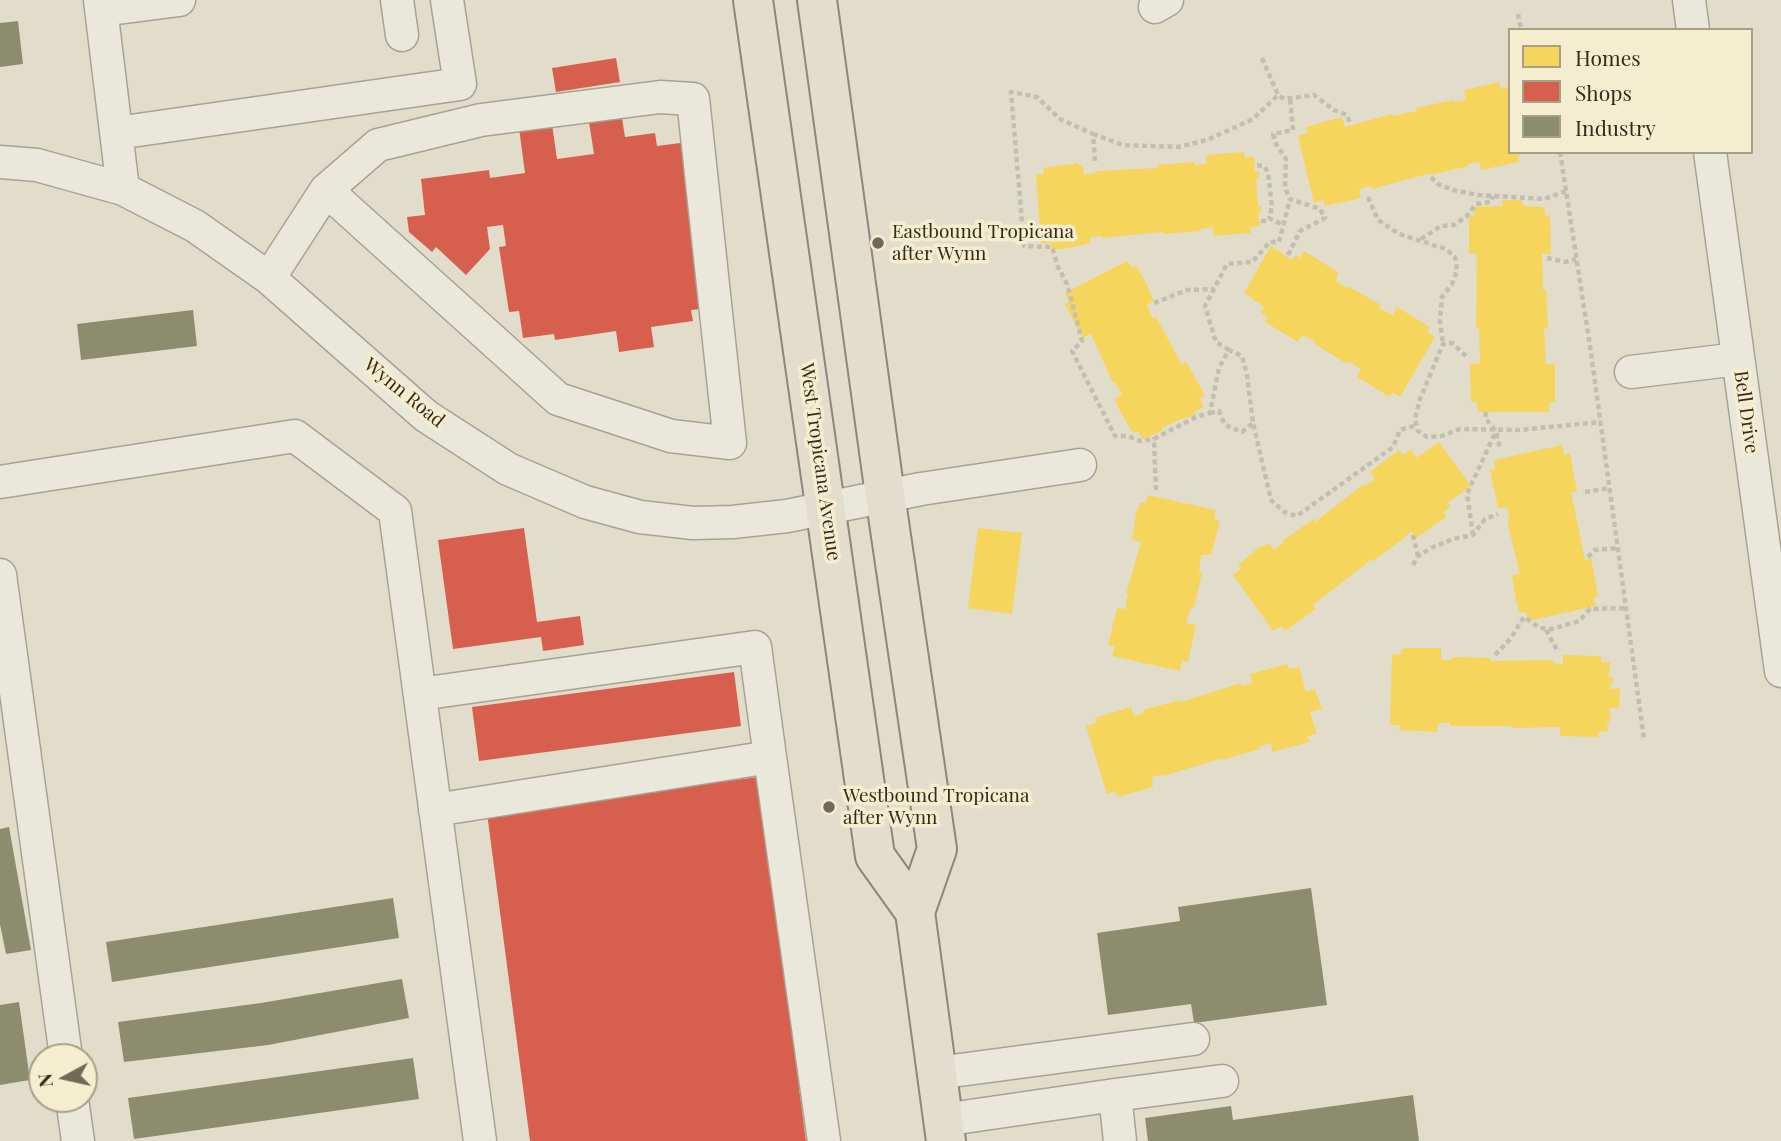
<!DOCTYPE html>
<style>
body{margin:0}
#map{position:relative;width:1781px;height:1141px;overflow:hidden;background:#e2ddca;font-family:"Playfair Display",serif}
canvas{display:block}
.legend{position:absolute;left:1508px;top:28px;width:245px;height:126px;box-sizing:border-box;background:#f5edcf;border:2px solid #a89f87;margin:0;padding:9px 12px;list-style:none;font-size:21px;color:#352a1c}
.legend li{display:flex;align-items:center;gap:14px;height:35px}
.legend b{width:35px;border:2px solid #a89f87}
.north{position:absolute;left:28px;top:1043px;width:70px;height:70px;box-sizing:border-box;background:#f5edcf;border:2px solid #a89f87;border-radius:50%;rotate:262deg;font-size:19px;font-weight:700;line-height:28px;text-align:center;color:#352a1c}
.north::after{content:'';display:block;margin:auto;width:24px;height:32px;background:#726959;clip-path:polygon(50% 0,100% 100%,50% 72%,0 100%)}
</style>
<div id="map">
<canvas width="1781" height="1141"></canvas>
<ul class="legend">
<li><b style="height:19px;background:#f6d55c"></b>Homes</li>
<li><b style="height:19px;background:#d6604d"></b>Shops</li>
<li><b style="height:19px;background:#8c8c6e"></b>Industry</li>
</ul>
<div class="north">N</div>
</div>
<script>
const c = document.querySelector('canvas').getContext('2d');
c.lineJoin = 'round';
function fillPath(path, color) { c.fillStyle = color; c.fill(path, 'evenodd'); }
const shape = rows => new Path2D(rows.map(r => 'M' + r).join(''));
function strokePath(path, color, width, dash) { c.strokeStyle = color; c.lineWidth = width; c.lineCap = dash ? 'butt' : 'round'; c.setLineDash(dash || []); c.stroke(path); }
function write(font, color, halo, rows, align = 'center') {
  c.font = font + ' "Playfair Display",serif'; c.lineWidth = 7; c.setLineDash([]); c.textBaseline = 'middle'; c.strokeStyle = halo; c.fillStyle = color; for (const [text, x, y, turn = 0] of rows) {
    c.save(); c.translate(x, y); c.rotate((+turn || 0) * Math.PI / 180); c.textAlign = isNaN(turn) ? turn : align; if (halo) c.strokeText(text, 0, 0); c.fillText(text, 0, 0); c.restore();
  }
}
fillPath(shape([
 [1499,82,1501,89,1510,86,1510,152,1530,152,1518,156,1519,162,1481,170,1480,162,1468,164,1469,166,1431,175,1431,173,1372,189,1371,186,1359,189,1361,198,1325,206,1323,200,1314,203,1298,136,1307,133,1306,127,1342,117,1345,127,1392,114,1393,116,1417,111,1416,108,1453,100,1454,102,1466,100,1464,90],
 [1244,152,1245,158,1254,156,1255,172,1259,172,1259,179,1256,179,1258,207,1261,206,1261,212,1258,213,1260,226,1250,227,1251,233,1213,236,1213,227,1201,229,1200,231,1163,234,1163,232,1102,238,1102,236,1090,237,1091,243,1063,249,1051,249,1051,243,1041,244,1036,175,1044,174,1043,168,1078,163,1078,165,1083,165,1084,175,1096,173,1095,171,1157,168,1157,165,1194,162,1195,165,1207,164,1206,155],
 [1502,200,1522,200,1523,206,1544,207,1545,216,1550,215,1551,254,1542,254,1543,290,1546,290,1548,328,1544,328,1546,364,1555,364,1555,402,1549,403,1549,412,1478,412,1477,402,1471,402,1470,363,1480,364,1479,328,1476,328,1477,254,1469,254,1469,216,1474,216,1474,207,1503,206],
 [1271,246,1292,260,1296,255,1300,258,1304,251,1338,272,1336,281,1347,288,1348,286,1381,305,1379,308,1393,315,1397,307,1430,327,1427,332,1435,337,1400,397,1392,392,1390,397,1357,377,1361,369,1348,361,1347,364,1315,344,1316,342,1302,335,1298,342,1265,322,1268,317,1261,313,1264,307,1244,293],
 [1127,261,1132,268,1136,266,1144,279,1154,301,1147,305,1153,319,1156,317,1182,365,1186,361,1205,396,1200,398,1204,407,1194,412,1195,415,1174,422,1162,428,1162,431,1142,439,1138,431,1133,433,1119,409,1114,399,1122,395,1115,382,1113,383,1091,334,1083,338,1065,304,1070,301,1065,293],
 [1439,442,1471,486,1448,502,1450,507,1444,512,1446,517,1416,538,1411,531,1403,539,1373,561,1372,559,1313,605,1316,609,1285,631,1281,626,1273,631,1233,575,1241,569,1238,565,1258,548,1269,543,1274,550,1283,543,1282,541,1314,519,1315,522,1364,484,1365,486,1375,479,1370,472,1399,450,1403,455,1411,449,1416,458],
 [1562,445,1564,455,1570,453,1577,492,1571,492,1585,560,1591,558,1598,596,1593,598,1596,606,1528,621,1526,612,1520,613,1516,601,1512,575,1520,574,1507,521,1510,521,1507,507,1498,508,1490,470,1495,469,1494,460],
 [1147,495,1216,510,1214,519,1220,521,1211,555,1201,555,1199,572,1202,573,1194,608,1191,607,1186,623,1196,625,1188,662,1182,661,1180,671,1112,656,1115,646,1108,645,1117,608,1125,609,1128,594,1126,594,1141,542,1132,540,1136,514,1140,503,1146,503],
 [978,528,1022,533,1012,614,968,608],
 [1404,648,1441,648,1441,660,1452,660,1452,657,1490,658,1490,661,1553,660,1553,663,1563,664,1563,655,1601,656,1601,662,1610,662,1609,677,1613,677,1613,684,1610,684,1610,689,1620,688,1619,708,1609,708,1611,718,1607,725,1608,732,1600,731,1598,737,1560,736,1560,727,1511,728,1512,726,1450,726,1450,723,1438,723,1437,732,1399,730,1400,725,1390,725,1392,655,1402,654,1401,650],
 [1287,664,1289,669,1299,667,1306,692,1315,689,1322,709,1310,712,1317,734,1307,736,1310,742,1272,752,1271,743,1258,747,1260,749,1222,760,1223,758,1163,776,1163,774,1152,777,1153,787,1117,797,1116,791,1107,794,1086,726,1096,723,1095,718,1131,707,1134,716,1144,713,1143,710,1180,700,1181,702,1241,683,1241,686,1252,683,1250,674]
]), '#f6d55c');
fillPath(shape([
 [616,58,620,82,556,92,552,68],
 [622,118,625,137,655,133,657,146,688,142,710,308,691,310,693,321,651,327,654,347,619,352,616,331,555,340,554,334,523,338,519,311,509,312,499,247,506,246,503,225,487,227,490,249,466,275,436,247,432,252,409,232,407,217,425,215,421,179,489,170,490,178,525,173,519,128,552,124,557,159,594,154,589,122],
 [524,528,537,622,580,616,584,645,543,651,541,637,453,649,438,540],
 [734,672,741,726,479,761,472,707],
 [758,777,806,1141,530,1141,487,813]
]), '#d6604d');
fillPath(shape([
 [18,21,23,64,0,67,0,23],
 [193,310,197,346,81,360,77,324],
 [9,827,31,950,6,954,0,924,0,829],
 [1311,888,1327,1005,1194,1023,1191,1004,1108,1015,1097,933,1180,921,1178,907],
 [393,898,399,938,112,982,106,942],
 [402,979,409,1018,268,1045,124,1062,118,1022,261,1003],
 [19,1002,30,1080,0,1085,0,1005],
 [413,1058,419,1099,134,1139,128,1098],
 [1413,1095,1419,1141,1148,1141,1145,1118,1231,1106,1233,1120]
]), '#8c8c6e');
const minor = shape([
 [100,0,123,189],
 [397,0,402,35],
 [1689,0,1693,30],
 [1155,7,1167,0],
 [102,10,179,0],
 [117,133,460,84,447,0],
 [1710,152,1781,671],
 [0,162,37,165,123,189,195,226,269,278,426,416,508,469,585,502,640,517,693,523,733,522,787,516,921,489,1080,465],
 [269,278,326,190,558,399,671,436,730,443,693,99,660,97,481,120,378,145,326,190],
 [1631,372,1738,359],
 [0,482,295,436,395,511,480,1141],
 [0,575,66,1057],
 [420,694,755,647,770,757,435,810],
 [770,757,824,1141],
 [937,1073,1193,1039],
 [1115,1095,1222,1081],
 [72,1099,78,1141],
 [943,1120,1115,1095,1120,1141]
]);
const major = shape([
 [753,0,875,856,915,912],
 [817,0,885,495,937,849,915,912,946,1141]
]);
strokePath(minor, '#a7a294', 35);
strokePath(major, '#8c877a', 42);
strokePath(shape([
 [1518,14,1521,30],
 [1262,58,1278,95,1284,99,1314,95,1334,110,1347,115,1350,124],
 [1093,134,1123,145,1178,147,1207,140,1253,119,1278,95],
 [1560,152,1590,346,1644,739],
 [1095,161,1093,134,1060,119,1037,97,1011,92,1024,246,1052,247,1058,267,1067,284,1082,341,1072,351,1115,436,1128,436,1140,441,1154,439],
 [1257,165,1264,166,1268,172,1272,207,1269,218],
 [1431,177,1438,184,1453,190,1478,195,1544,199,1566,191],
 [1368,197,1378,220,1399,234,1446,249,1455,257,1457,270,1452,284,1442,297,1440,321,1443,344],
 [1261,221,1266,221,1269,218,1283,225],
 [1421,239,1441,226,1454,225,1467,216,1476,204,1490,202,1493,196],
 [1288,255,1300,231,1325,218,1320,209,1290,199,1285,188,1286,159,1276,144,1273,134,1293,130,1290,98],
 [1547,258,1566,262,1576,259],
 [1154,303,1187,290,1214,289],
 [1229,350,1216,342,1205,306,1227,264,1252,262,1270,242,1279,242,1290,199],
 [1466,356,1452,343,1443,344,1420,399,1415,419,1418,431,1427,437,1442,436,1460,429,1518,430,1601,422],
 [1486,412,1485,418,1496,431,1500,449],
 [1210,413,1219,411,1225,425,1242,432,1253,423],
 [1156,490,1154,439,1196,417,1210,413,1219,368,1229,350,1242,356,1247,375,1253,423,1271,500,1284,512,1297,516,1393,447,1400,430,1417,425],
 [1585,492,1610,488],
 [1413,535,1418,556],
 [1473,535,1467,494,1496,431],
 [1588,557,1595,550,1618,548],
 [1413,565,1418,556,1431,548,1453,539,1473,535,1485,519,1498,514],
 [1546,630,1557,650],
 [1495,655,1511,638,1524,617,1540,628,1552,629,1579,621,1590,609,1627,608]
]), '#c3beb2', 4.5, [5, 3.5]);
strokePath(minor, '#eae7db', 32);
strokePath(major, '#e2ddcd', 38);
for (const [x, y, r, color] of [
 [878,243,7,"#726959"],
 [829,807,7,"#726959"]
]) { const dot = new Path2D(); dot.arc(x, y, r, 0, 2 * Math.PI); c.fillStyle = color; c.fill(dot); strokePath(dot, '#f5edcf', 2.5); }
write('19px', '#352a1c', '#f5edcf', [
 ["Eastbound Tropicana",892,232],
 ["after Wynn",892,254],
 ["Westbound Tropicana",843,796],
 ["after Wynn",843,818]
], 'left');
write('19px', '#352a1c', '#f5edcf', [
 ["Wynn Road",404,393,39],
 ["Bell Drive",1746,412,82],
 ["West Tropicana Avenue",820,462,82]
]);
</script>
